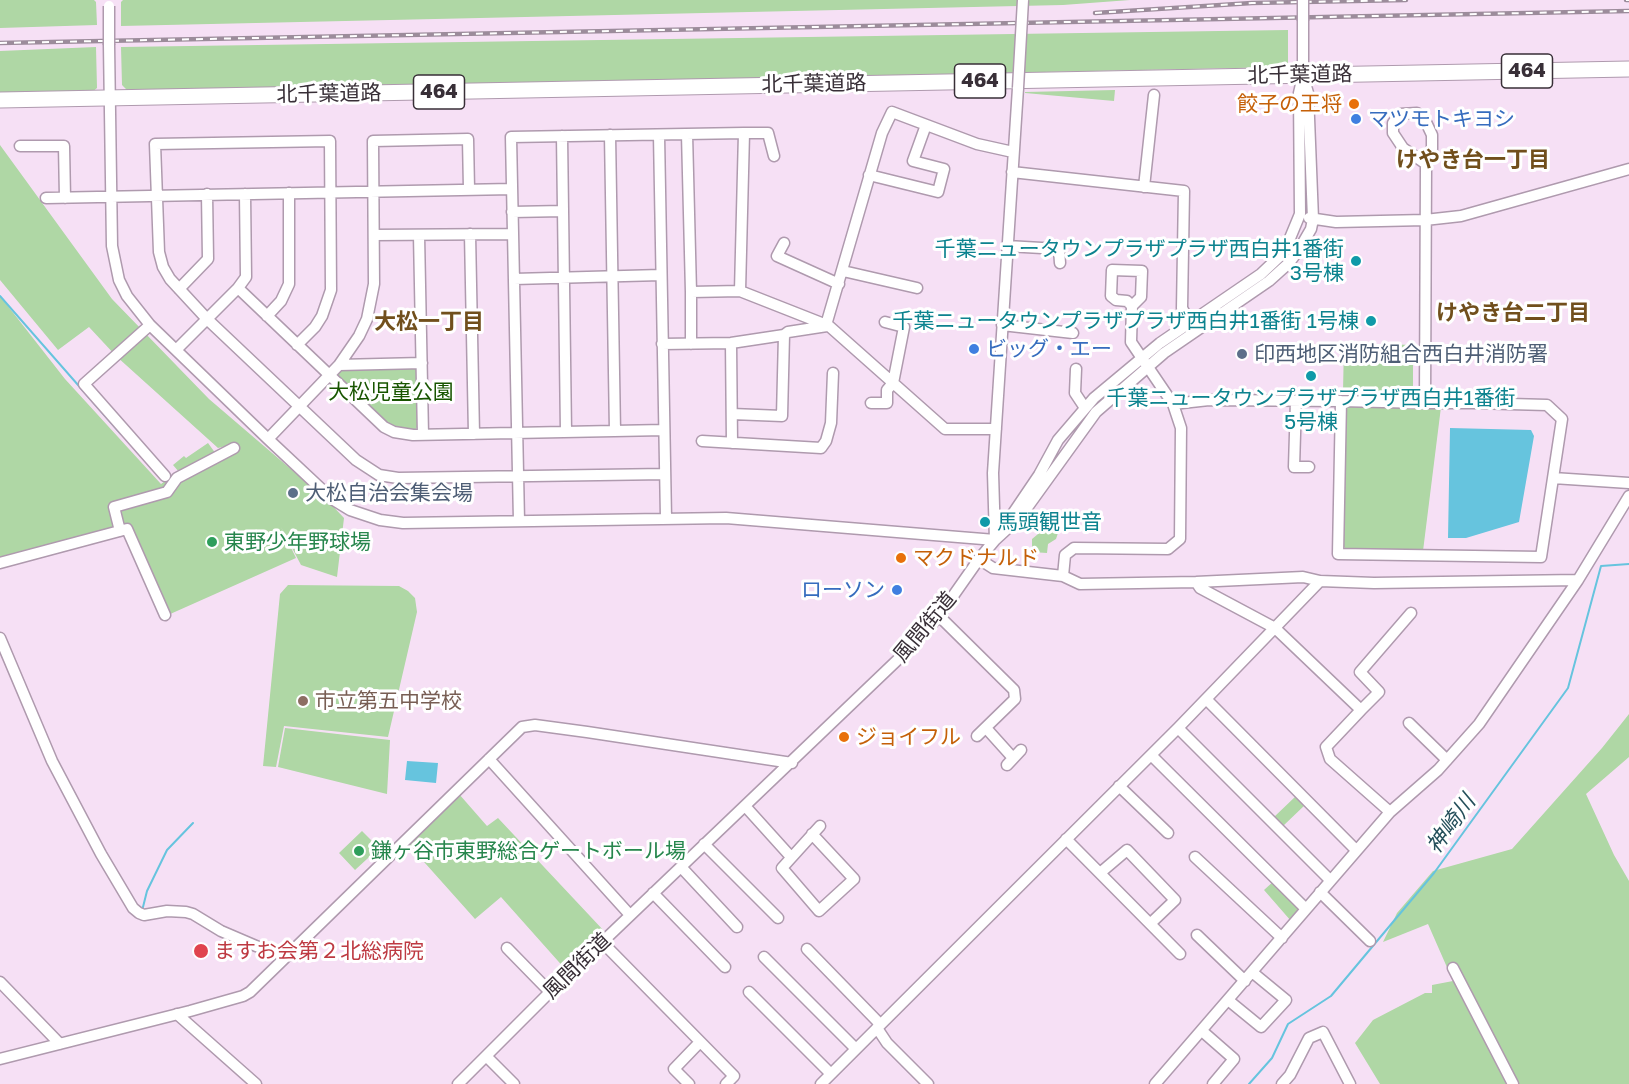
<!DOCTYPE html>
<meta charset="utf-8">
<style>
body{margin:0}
canvas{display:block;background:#f6e0f5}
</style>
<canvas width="1629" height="1084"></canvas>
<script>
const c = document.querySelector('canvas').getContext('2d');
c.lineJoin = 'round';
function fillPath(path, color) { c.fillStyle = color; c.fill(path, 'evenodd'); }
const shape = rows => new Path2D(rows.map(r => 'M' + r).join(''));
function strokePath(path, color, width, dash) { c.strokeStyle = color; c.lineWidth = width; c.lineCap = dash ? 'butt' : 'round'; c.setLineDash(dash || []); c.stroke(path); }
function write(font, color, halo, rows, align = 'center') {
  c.font = font + ' "Golos Text","Noto Sans JP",sans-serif'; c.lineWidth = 6; c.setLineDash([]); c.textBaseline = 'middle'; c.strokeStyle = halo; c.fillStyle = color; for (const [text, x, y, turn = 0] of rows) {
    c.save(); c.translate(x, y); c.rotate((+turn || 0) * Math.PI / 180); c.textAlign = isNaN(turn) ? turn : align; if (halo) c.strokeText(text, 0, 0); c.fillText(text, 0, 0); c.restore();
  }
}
fillPath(shape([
 [0,0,94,0,96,2,97,25,0,28],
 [123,0,1130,0,1063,5,121,26,121,2],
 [1288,30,1288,64,1285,67,128,91,122,85,121,47],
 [96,47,97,88,91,93,0,93,0,51],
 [1115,90,1114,101,1025,93,1025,92],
 [0,145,112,299,209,399,327,500,344,518,337,577,301,565,281,527,296,558,168,615,127,526,122,523,119,514,122,508,168,497,181,482,240,449,237,443,218,448,116,356,89,327,58,350,0,280],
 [0,296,65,379,161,484,173,475,164,489,108,504,115,525,111,529,0,558],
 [1344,343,1413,345,1413,386,1408,394,1343,392],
 [344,367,418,367,418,426,414,431,400,430,386,424,337,377,337,375],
 [1350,405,1441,407,1423,551,1346,549,1342,545,1344,410],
 [208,443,216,454,179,472,173,465,184,456,186,458],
 [1049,525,1057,528,1058,533,1056,539,1048,544,1047,553,1032,552,1032,539],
 [288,585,399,586,408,591,415,598,417,612,388,737,284,726,276,767,263,766,280,594],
 [1629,714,1629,757,1586,794,1614,855,1629,881,1629,1084,1380,1084,1355,1043,1373,1020,1425,993,1432,993,1432,985,1453,981,1428,924,1383,942,1397,913,1433,871,1512,849,1602,748],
 [285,728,390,740,387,794,278,767],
 [459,794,487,826,498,818,605,932,566,970,501,897,475,919,408,844],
 [1296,796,1305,805,1283,826,1274,817],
 [362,831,379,848,355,870,339,853],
 [1275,880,1300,910,1291,921,1264,890]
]), '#afd7a5');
fillPath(shape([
 [1450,428,1531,430,1534,436,1519,522,1466,538,1448,538],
 [407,761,438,763,436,783,405,780]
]), '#66c4de');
strokePath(shape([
 [0,296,121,434],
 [142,911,147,891,167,850,193,823],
 [1249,1084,1272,1058,1288,1024,1331,996,1434,873,1568,688,1601,566,1629,564]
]), '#66c4de', 2);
const minor = shape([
 [109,45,112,246,119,280,127,296,150,325,268,439,332,499,350,510,380,520,403,523,726,518,995,540,1021,516,1096,412,1164,353,1269,281,1289,263,1300,248,1311,229,1313,219,1308,93,1303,76],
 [744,133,768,133,774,156],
 [687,134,691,292],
 [610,135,615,431],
 [659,135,666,518],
 [562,136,566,432],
 [20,146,64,146,65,198],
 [1012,172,1184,191,1182,308,1190,323],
 [869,175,938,192,944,169,913,161,926,125],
 [1144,187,1154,95],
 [46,198,512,189],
 [512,212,563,211],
 [1309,218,1336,222,1425,220,1461,216,1629,169],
 [470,234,474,434],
 [374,235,513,234],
 [419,235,423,435],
 [784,243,777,256,839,284],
 [1007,246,1059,249,1060,263],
 [843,271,917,288],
 [514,279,661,275],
 [238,288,384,427,394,432,413,435,664,430],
 [179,289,208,259,207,194],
 [267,316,281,301,289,284,289,193],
 [150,325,84,384,165,476],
 [826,325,882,133,892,112,977,144,1013,152],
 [1002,325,1073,333],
 [731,343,732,443],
 [662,344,731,343,784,335,788,332,827,326],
 [691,344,691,292,740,291,829,326,945,429,996,429],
 [297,345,315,327,322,316,331,290,330,141,155,144,159,252,163,267,170,279,207,319,356,460,379,475,398,478,665,474],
 [176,350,238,288,246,277,245,194],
 [339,365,422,363],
 [1076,369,1075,393,1085,408],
 [1296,401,1294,467,1309,467],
 [871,403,887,403,887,390,893,383,904,327,885,322],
 [1425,403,1426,164,1432,149,1432,135,1425,120,1417,113,1400,114,1393,123,1393,133,1403,148,1426,164],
 [1173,404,1209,400,1341,401,1425,403,1473,403,1547,405,1562,419,1541,557,1338,554,1341,401],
 [732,414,782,416,784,335],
 [268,439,339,365,359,336,367,319,374,284,373,141,468,139,469,189],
 [702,441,821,448,826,441,831,423,833,373],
 [1553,478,1629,483],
 [519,521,511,137,744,133,740,291],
 [120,531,114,507,167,492,177,478,234,448],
 [995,540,993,473,1018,88],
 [979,559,993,568,1063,576,1080,584,1196,582,1303,577,1320,581,1374,583,1578,580],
 [0,563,127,529,165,615],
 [1063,576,1065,555,1074,548,1168,549,1180,539,1181,428,1173,404,1131,342,1132,306,1127,301,1116,300,1111,296,1112,270,1142,271,1141,297,1132,306],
 [1196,582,1200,588,1275,628,1361,710,1326,747,1330,759,1390,812],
 [939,616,1014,690,1015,699,977,736],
 [0,638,52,761,101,854,133,908,139,913,144,915,167,911,186,912,193,914,221,931,256,946,288,956],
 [1206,699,1356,850],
 [1361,710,1379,692,1360,672,1411,613],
 [1409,723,1447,760],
 [986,728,1013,758],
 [1178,728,1330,880],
 [1151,755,1306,909],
 [489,759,630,915],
 [1007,765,1021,750],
 [1119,786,1168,833],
 [745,806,791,857],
 [812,834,854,879,819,911,782,868,820,826],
 [1066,839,1180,954],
 [704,844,778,918],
 [1195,857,1282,938],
 [681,867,737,927],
 [1100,873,1127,850,1175,900,1151,923],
 [1320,892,1370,941],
 [653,893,725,967],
 [1197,935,1245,981],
 [602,942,734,1076,726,1084],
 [507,948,550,992],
 [807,949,880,1024],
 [764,957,856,1049],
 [1453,968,1513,1084],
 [0,982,60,1044],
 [749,992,831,1074],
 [1228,1000,1261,1027,1286,1000,1252,972],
 [177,1014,256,1084],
 [877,1028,887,1043,928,1084],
 [1202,1031,1234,1059,1213,1084],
 [486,1056,514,1084],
 [0,1059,190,1011,243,996,250,992,522,727,535,725,587,732,792,763],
 [458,1084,550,992,911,647,939,616,979,559,995,540,1039,475,1058,440,1094,398,1160,343,1261,274,1280,256,1288,243,1300,214,1299,93,1303,76,1303,21],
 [689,1084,674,1069,700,1042],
 [821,1084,1178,728,1320,581],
 [1155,1084,1390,812,1438,770,1479,724,1578,580,1629,496],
 [1282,1084,1290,1075,1309,1038,1323,1032,1350,1084]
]);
const highway = shape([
 [0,100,1629,69]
]);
strokePath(minor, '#af9aae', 13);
strokePath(highway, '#af9aae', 17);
strokePath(minor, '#fff', 10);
strokePath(highway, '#fff', 15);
const rail = shape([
 [1626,0,1629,0],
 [1095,13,1252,3,1406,0],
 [0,43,1629,11]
]);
strokePath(rail, '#9c8c9b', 4.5);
strokePath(rail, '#fff', 2, [7]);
const minorBridge = shape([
 [1303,0,1303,21],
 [109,6,109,45],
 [1018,88,1023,0]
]);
strokePath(minorBridge, '#af9aae', 13, []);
strokePath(minorBridge, '#fff', 10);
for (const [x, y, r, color] of [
 [1354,104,6,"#e8710a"],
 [1356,119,6,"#3f7fe0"],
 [1356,261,6,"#0f9aa8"],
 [1371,321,6,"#0f9aa8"],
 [974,349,6,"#3f7fe0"],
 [1242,354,6,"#5c6f8a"],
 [1311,376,6,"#0f9aa8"],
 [293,493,6,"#5c6f8a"],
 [985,522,6,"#0f9aa8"],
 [212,542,6,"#2e9e5b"],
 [901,558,6,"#e8710a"],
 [897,590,6,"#3f7fe0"],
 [303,701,6,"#8d6e63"],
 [844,737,6,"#e8710a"],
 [359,851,6,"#2e9e5b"],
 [201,951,8,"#e0444e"]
]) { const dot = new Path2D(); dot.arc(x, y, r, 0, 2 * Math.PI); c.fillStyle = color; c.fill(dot); strokePath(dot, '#fff', 2); }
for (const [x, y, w] of [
 [1527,71,51],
 [980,81,51],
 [439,92,51]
]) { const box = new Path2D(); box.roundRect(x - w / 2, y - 17, w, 34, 4.5); c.fillStyle = '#fff'; c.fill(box); strokePath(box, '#382f37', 1.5); }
write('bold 20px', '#382f37', null, [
 ["464",1527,71],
 ["464",980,81],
 ["464",439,92]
]);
write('21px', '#382f37', '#fff', [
 ["北千葉道路",1300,75,-1],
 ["北千葉道路",814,84,-1],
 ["北千葉道路",329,94,-1],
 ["風間街道",925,627,-50],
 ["風間街道",577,966,-44]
]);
write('21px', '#c56008', '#fff', [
 ["餃子の王将",1342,104,"right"],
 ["マクドナルド",913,558],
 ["ジョイフル",856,737]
], 'left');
write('21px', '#366cbe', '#fff', [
 ["マツモトキヨシ",1368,119],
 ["ビッグ・エー",986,349],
 ["ローソン",885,590,"right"]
], 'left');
write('21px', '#0d838f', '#fff', [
 ["千葉ニュータウンプラザプラザ西白井1番街",1344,249],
 ["3号棟",1344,273],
 ["千葉ニュータウンプラザプラザ西白井1番街 1号棟",1359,321],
 ["千葉ニュータウンプラザプラザ西白井1番街",1311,398,"center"],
 ["5号棟",1311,422,"center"],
 ["馬頭観世音",997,522,"left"]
], 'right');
write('21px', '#4e5e75', '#fff', [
 ["印西地区消防組合西白井消防署",1254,354],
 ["大松自治会集会場",305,493]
], 'left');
write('21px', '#185500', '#fff', [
 ["大松児童公園",391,392]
]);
write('21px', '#27864d', '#fff', [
 ["東野少年野球場",224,542],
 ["鎌ヶ谷市東野総合ゲートボール場",371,851]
], 'left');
write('21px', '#785e54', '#fff', [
 ["市立第五中学校",315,701]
], 'left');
write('21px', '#be3a42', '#fff', [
 ["ますお会第２北総病院",214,951]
], 'left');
write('bold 22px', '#714f1c', '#fff', [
 ["けやき台一丁目",1473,160],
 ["けやき台二丁目",1513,313],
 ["大松一丁目",429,322]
]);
write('italic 22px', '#254f5b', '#fff', [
 ["神崎川",1451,824,-54]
]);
</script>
